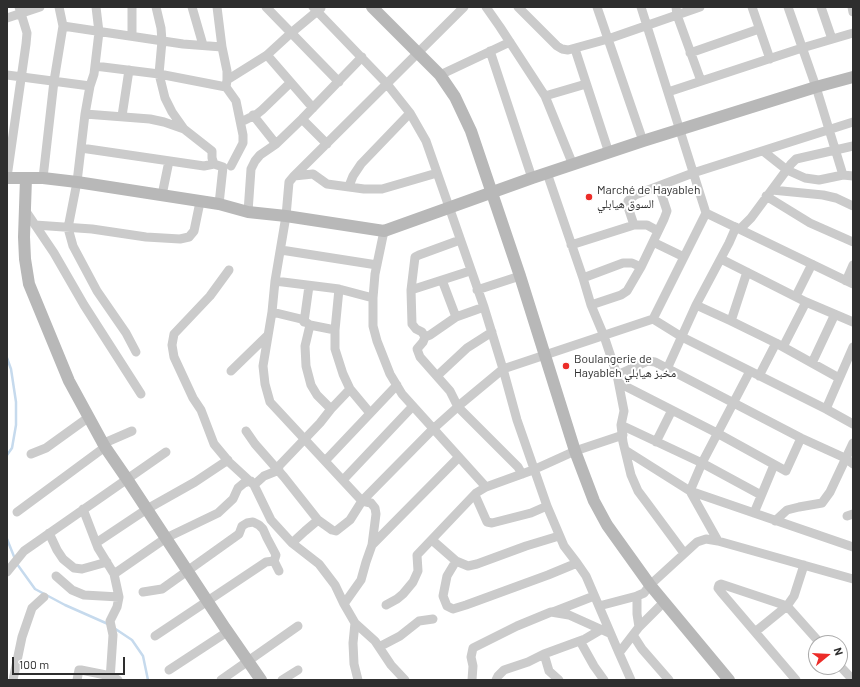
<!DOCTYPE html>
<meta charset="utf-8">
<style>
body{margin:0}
#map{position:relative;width:860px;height:687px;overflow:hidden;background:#fff;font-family:Barlow,sans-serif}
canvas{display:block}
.frame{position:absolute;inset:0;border:8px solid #2e2e2e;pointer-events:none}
.north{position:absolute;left:808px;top:635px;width:40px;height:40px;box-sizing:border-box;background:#fff;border:1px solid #ababab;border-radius:50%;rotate:72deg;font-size:11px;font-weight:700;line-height:16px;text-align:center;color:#2e2e2e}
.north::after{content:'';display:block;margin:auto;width:14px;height:18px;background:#ec2c28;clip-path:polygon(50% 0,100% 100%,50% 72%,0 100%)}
.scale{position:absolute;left:12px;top:657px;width:113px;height:18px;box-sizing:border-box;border:2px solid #2e2e2e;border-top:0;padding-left:5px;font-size:12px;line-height:14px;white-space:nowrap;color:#2e2e2e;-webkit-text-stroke:3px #fff;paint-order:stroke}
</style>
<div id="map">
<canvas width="860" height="687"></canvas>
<div class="frame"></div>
<div class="north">N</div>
<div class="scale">100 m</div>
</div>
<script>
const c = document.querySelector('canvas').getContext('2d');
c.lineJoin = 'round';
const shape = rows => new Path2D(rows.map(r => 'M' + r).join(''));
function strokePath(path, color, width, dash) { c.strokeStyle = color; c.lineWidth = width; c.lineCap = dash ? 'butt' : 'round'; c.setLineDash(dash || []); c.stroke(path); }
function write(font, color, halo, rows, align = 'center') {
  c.font = font + ' Barlow,"Noto Naskh Arabic",sans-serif'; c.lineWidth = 4; c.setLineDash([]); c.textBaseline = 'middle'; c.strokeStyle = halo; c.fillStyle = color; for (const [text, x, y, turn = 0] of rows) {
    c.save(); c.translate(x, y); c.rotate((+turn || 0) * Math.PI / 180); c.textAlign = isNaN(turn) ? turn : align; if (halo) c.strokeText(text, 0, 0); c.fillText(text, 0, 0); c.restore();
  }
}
strokePath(shape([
 [7,358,11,369,16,402,16,425,12,448,7,455],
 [7,539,15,559],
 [17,564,35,589,65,605,108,624],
 [114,628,132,640,143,656,148,680]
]), '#c6daed', 2.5);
strokePath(shape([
 [156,7,161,28,162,41,159,74,165,98,172,112,184,129,212,151,212,158,214,164],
 [192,7,203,45],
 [217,7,222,47],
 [266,7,339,82],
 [313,7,387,84,410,113,426,141,484,307,503,369,517,420,547,506,564,546,577,563,586,576,619,653],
 [486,7,500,27,545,96,573,165],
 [518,7,557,46,562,49,568,50,608,39,700,7],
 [597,7,643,141],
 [676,7,677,15,701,81],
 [752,7,770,59],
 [788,7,816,87,843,175],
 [821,7,832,39],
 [852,7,853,12],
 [7,18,40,7],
 [63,26,183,44,222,47,227,71,227,80,226,87,159,74,95,66],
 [132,36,132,7],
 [575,49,609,153],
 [490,51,532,178],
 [690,53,759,29],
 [267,55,313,108],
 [7,75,90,86,94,74,99,32,96,7],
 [440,75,510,42],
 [227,80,267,55,291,33,321,8],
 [90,86,85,114,77,182,68,228,73,246,97,291,126,333,136,352],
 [226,87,236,101,243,135,243,143,231,166],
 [668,92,802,48,853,33],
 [545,96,586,84],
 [85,114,150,119,164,122,184,129],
 [253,115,276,144],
 [122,116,129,70],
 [302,119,327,144],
 [241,122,257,114,262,110,290,83],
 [81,148,204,166,214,164,223,167,219,204],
 [763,151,787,170,805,178,819,180,843,175,853,176],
 [547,173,583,278,591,305,604,336,617,375,624,411,621,425,623,442,631,475,638,491,647,503,684,553],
 [294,176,313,174,327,184,364,189,382,189,437,173],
 [7,177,26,44,27,33,19,7],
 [43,178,54,81,63,26,59,7],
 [349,186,353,176,361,164,410,113],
 [772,190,823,195,836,198,853,206],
 [162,195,169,161],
 [766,196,810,223,853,242],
 [25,210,54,253,84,305,141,394],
 [248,212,251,169,255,161,260,155,276,144,302,119,362,57],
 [706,213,853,284],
 [35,225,92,229,146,237,180,239,189,237,194,231,200,202],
 [634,225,628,207,628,201,635,195,693,173,853,122],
 [740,229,751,218,791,164,796,159,853,146],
 [384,231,375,274,373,298,373,326,377,341,390,374,402,394,486,487],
 [460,240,419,255,415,257,411,290,412,324,416,329,422,332,425,337,423,342,417,349,420,357,450,391,458,407,518,467,522,474],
 [653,242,684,257],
 [571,245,634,225,647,225,658,231],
 [281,250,377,265],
 [721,259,806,302,853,322],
 [229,270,210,296,174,334,172,345,174,357,193,398,201,410,214,444,229,462,254,485,271,520,292,543,319,564,335,585,344,604],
 [583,278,623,263,632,263,641,267],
 [442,280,456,317],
 [275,281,339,289,373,298],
 [846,281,853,265],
 [339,289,335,330,335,349,343,374,350,389,370,413],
 [411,290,470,271],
 [477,290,520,276],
 [796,296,812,264],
 [591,305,621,295,627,291,641,267,664,219,667,211,659,187],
 [696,305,731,321,776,343,839,378],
 [272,312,301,319,310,325],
 [653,319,682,337,826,409,853,424],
 [731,321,747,272],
 [304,322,309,286],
 [425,337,430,335,456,317,484,307],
 [783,347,806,302],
 [812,363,835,314],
 [667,369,696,305,729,243,736,227],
 [231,371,267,336],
 [617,375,648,361,655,362,801,438,845,458,853,464],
 [437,376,467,348,492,332],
 [759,376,776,343],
 [619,383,717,433,786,471,801,438],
 [331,409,317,395,311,385,306,366,305,346,310,325,335,330],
 [826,409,853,347],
 [621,425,702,463,761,495],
 [246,431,255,444,284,477,318,520,332,530,336,531,350,520,362,501,433,429,462,403,503,369,653,319,706,213,641,7],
 [656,442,672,410],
 [102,444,132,431],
 [625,450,690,491,853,547],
 [31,454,46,448,89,417],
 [325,461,397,385],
 [277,468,320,423,331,409,350,389],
 [343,480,413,406],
 [254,485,264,476,279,470],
 [475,495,487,522,492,523,531,513,547,506],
 [83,509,98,548,114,574],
 [17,512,105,447],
 [754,513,774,465],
 [847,516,853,514],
 [775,521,787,510,799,507,822,503,830,492,853,443],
 [49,533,57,550,63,559,74,568,82,569,107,562],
 [432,540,456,561,468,566,477,564,526,546,559,536],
 [718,541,690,491,702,463,750,371],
 [96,543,147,509,195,482,228,460],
 [292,543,305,531,318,520],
 [372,545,376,514,375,508,371,503,362,501,270,402,265,384,263,366,272,312,275,281,286,216,289,182,294,176,464,7],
 [456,561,447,576,443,596,447,606,453,609,466,605,548,575,577,563],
 [804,565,794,596,787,606,820,643],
 [7,572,24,551,166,452],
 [56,576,72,590,84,595,119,597],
 [143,592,162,589,239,534,242,526,247,523,253,522,259,525,263,529,267,538,276,555,274,561],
 [637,596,637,614,639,627],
 [386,605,397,599,403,594,413,582,418,571,417,555,476,493,486,487,533,470,575,451,623,435],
 [599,606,637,596,644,593,650,585,697,542,706,539,718,541,853,579],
 [787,606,721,584,719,585,718,588,721,592,796,680],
 [553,612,594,596],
 [355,623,375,641,391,665,405,680],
 [755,632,787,606],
 [633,635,642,649,669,680],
 [155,636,266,562,274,561,279,571],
 [580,641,594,666,604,680],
 [379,647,400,636,419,621,433,619],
 [544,654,549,671,559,680],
 [840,666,853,680],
 [169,670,227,632],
 [13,680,22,637,32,608,44,597],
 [77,680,79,670,81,670,111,676,118,680],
 [110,680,113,635,110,621,117,607,119,597,114,574,166,538,218,513,233,499,238,488,244,483,251,481],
 [221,680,298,626],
 [282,680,298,670],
 [358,680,354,664,353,643,355,623,344,604,361,580,366,562,372,545,459,457],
 [472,680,473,666,471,657,473,648,517,626,551,612,569,615,609,633],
 [496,680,498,676,504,670,528,662,544,654,585,639,602,629],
 [631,680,619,653,639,627,664,602]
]), '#cbcbcb', 9);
strokePath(shape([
 [372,7,440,75,455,97,471,131,520,276,575,451,594,501,607,525,650,585,729,680],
 [7,178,43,178,77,182,219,204,248,212,286,216,384,231,532,178,643,141,816,87,853,77],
 [26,178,24,237,25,259,29,284,69,381,105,447,127,479,225,628,261,680]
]), '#b8b8b8', 12);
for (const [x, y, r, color] of [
 [589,197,4,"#ec2c28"],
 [566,366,4,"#ec2c28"]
]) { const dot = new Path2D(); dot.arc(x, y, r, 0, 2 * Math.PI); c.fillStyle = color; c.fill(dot); strokePath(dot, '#fff', 1.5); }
write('12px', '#2e2e2e', '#fff', [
 ["Marché de Hayableh",597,190],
 ["السوق هيابلي",597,204],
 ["Boulangerie de",574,359],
 ["Hayableh مخبز هيابلي",574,373]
], 'left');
</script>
